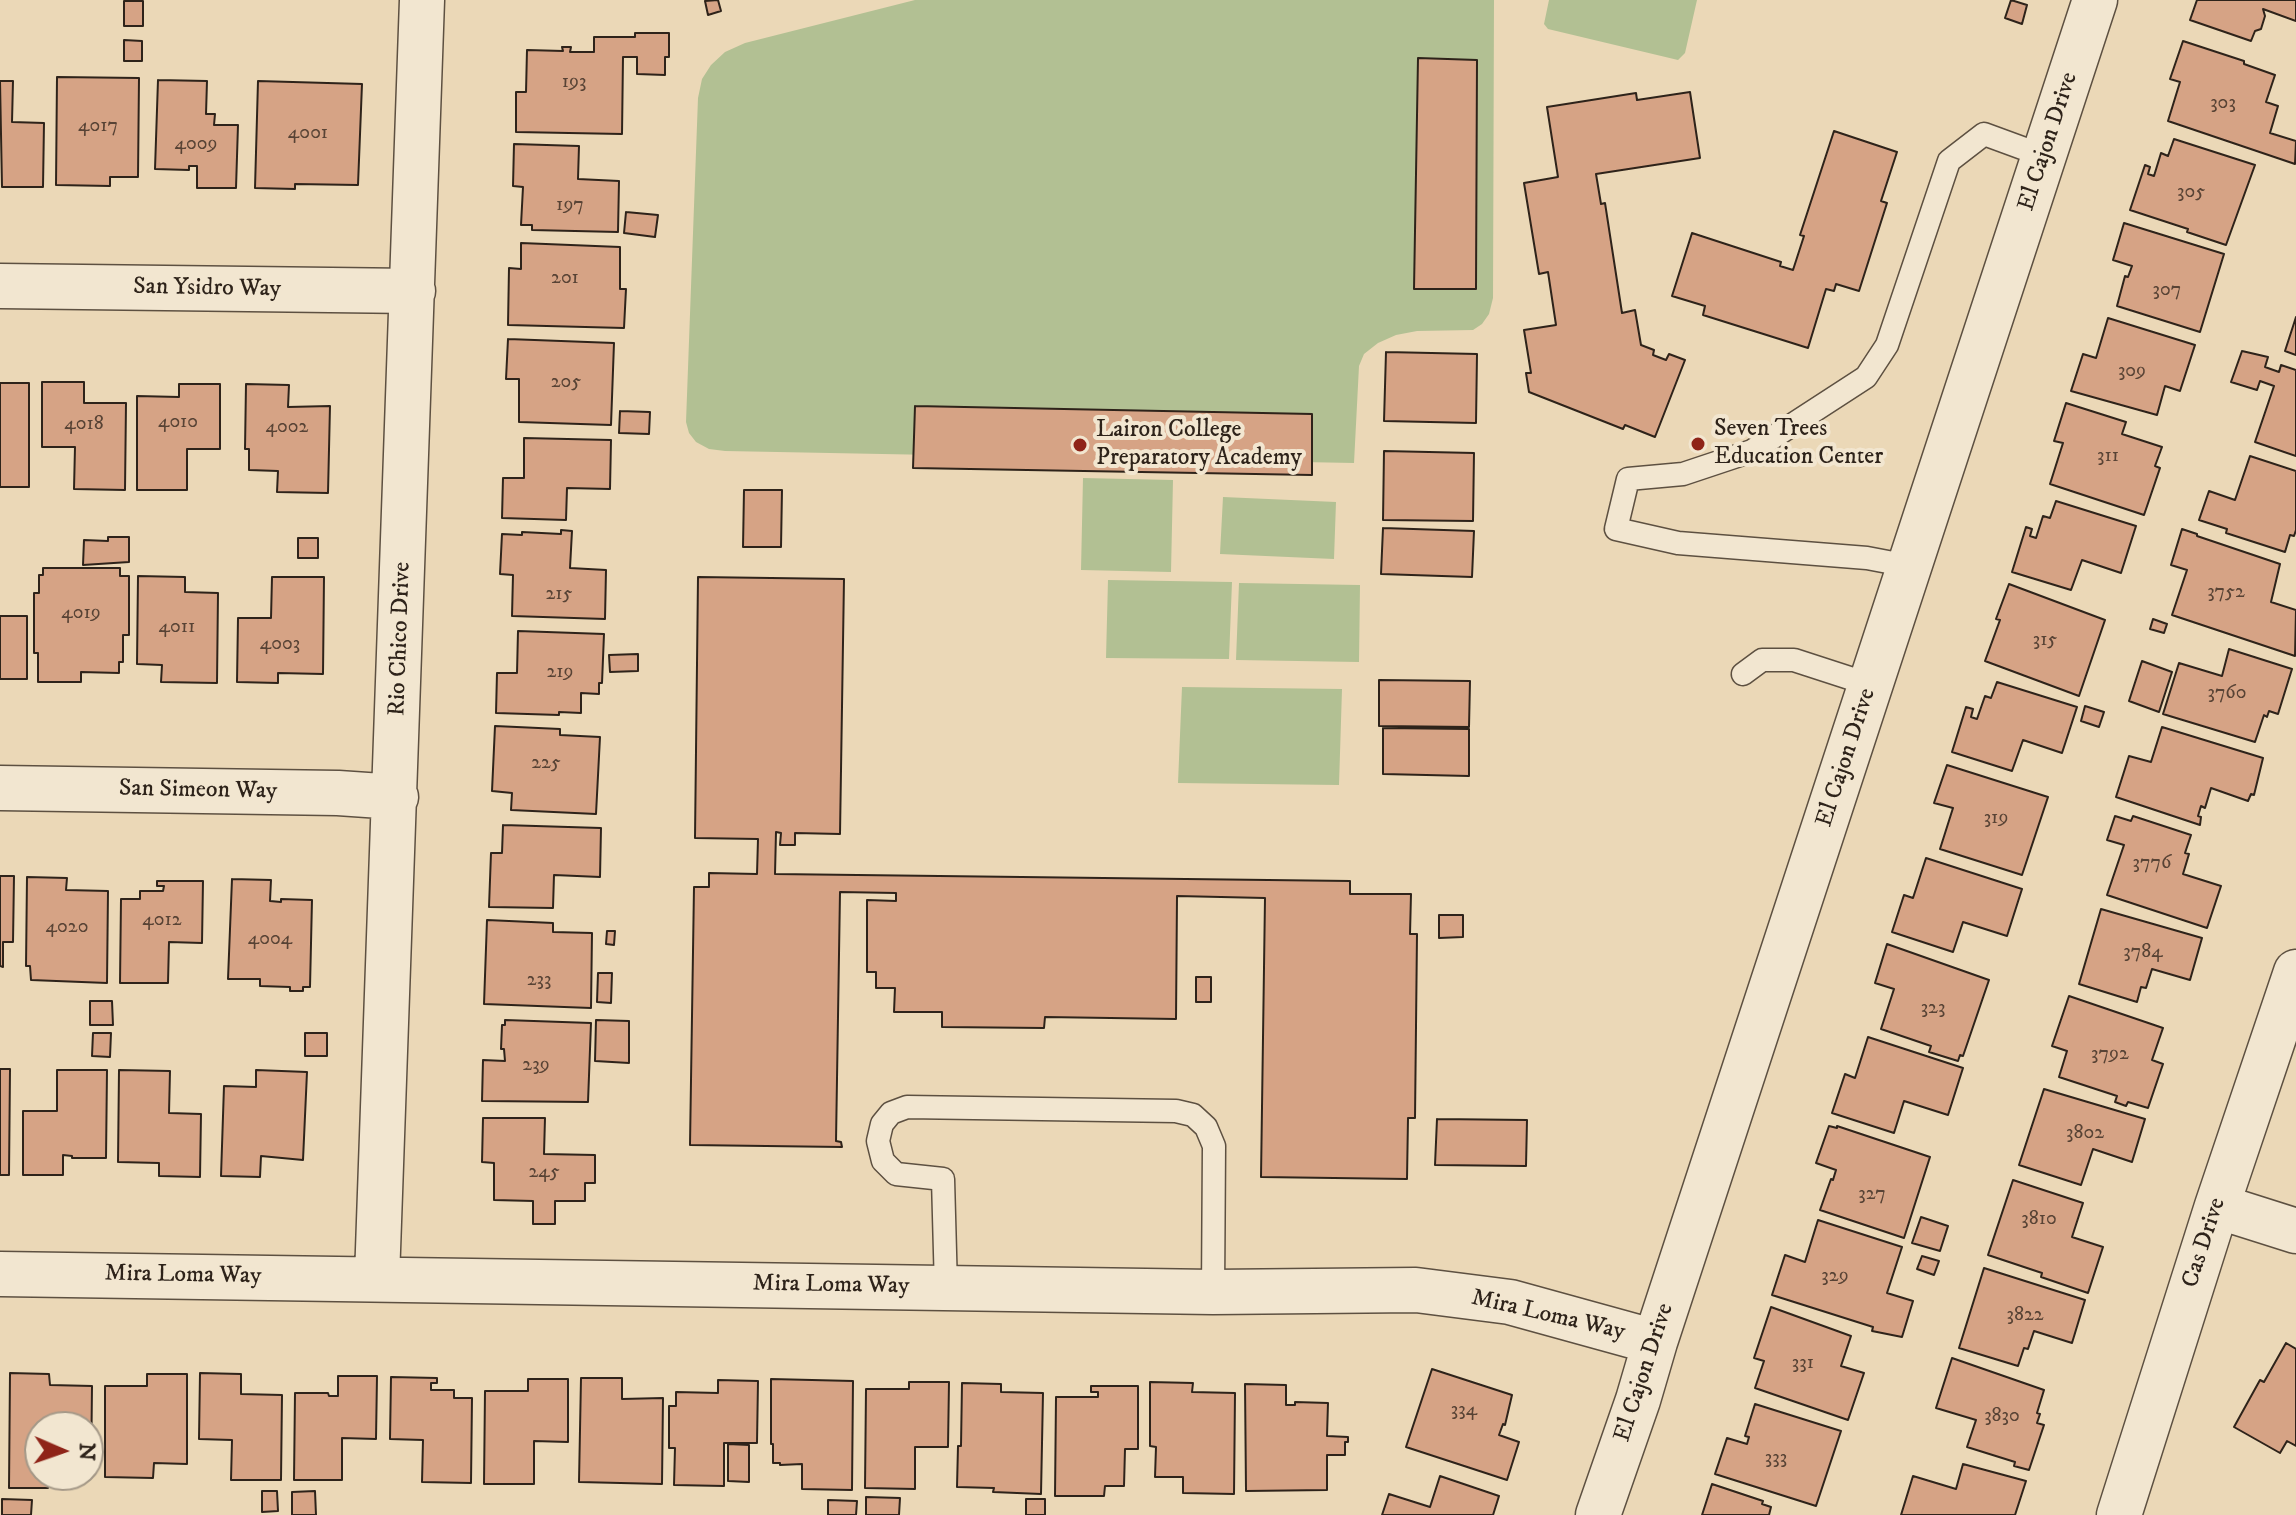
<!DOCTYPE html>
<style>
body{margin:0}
#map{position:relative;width:2296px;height:1515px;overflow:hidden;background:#ebd8b7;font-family:"IM FELL DW Pica",serif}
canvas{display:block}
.north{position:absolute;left:24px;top:1411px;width:80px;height:80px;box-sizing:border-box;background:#f2e6d0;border:2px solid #a49887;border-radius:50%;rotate:92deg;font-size:22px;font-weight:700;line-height:32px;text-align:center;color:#2e231a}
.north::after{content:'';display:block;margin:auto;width:28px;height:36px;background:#8f2418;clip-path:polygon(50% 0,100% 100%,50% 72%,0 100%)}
</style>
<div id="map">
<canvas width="2296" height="1515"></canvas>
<div class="north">N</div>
</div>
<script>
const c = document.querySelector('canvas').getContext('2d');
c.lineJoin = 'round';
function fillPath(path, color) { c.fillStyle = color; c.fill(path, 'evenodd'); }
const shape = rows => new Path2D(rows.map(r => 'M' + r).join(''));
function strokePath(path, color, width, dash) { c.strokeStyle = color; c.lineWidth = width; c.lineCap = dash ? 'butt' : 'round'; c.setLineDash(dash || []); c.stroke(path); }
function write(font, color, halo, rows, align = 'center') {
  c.font = font + ' "IM FELL DW Pica",serif'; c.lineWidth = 8; c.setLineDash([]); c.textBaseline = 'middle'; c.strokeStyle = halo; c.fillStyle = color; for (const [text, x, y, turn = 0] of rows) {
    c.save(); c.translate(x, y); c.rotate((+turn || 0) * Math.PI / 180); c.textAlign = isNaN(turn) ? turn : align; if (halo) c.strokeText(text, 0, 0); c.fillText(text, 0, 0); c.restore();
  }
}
fillPath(shape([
 [915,0,1494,0,1493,298,1489,314,1482,324,1473,330,1417,331,1396,335,1378,343,1364,354,1359,366,1354,463,725,451,709,449,696,442,689,433,686,422,698,98,702,79,711,65,725,52,745,43],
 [1549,0,1697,0,1685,53,1678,60,1548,29,1544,24],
 [1083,478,1173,480,1171,572,1081,570],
 [1223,497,1336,502,1334,559,1220,554],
 [1108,580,1232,582,1229,659,1106,658],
 [1239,583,1360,585,1359,662,1236,660],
 [1182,687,1342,689,1339,785,1178,783]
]), '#b2c093');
const building = shape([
 [718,0,721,11,708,15,705,1,718,0],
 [2011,0,2027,5,2022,24,2005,18,2011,0],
 [2197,0,2296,0,2296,21,2263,9,2265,16,2261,29,2255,31,2251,41,2190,20,2197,0],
 [124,1,143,1,143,26,124,26,124,1],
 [635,33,669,33,669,57,665,57,665,75,637,74,637,57,623,57,622,134,516,132,516,92,526,92,527,50,563,51,562,47,571,47,570,52,594,52,594,37,635,37,635,33],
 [124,40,142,41,142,61,124,61,124,40],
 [2183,41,2244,61,2244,64,2275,75,2266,102,2278,106,2270,133,2296,141,2295,164,2168,121,2180,82,2170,79,2183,41],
 [1418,58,1477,60,1476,289,1414,289,1418,58],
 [57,77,139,78,138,177,110,177,110,186,56,185,57,77],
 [158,80,207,81,206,114,215,114,214,125,238,125,236,188,197,188,197,166,189,166,189,170,155,169,158,80],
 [0,81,13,81,12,122,44,123,43,187,2,187,0,81],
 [258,81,362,84,358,185,295,184,295,189,255,188,258,81],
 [1690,92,1700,158,1596,174,1601,204,1605,203,1622,313,1635,310,1641,345,1654,350,1653,355,1666,360,1669,354,1685,360,1655,437,1625,425,1623,429,1529,392,1526,373,1531,373,1524,330,1556,325,1548,272,1539,274,1524,183,1558,177,1547,107,1636,93,1637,100,1690,92],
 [1834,131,1897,152,1881,201,1887,203,1859,291,1836,284,1834,291,1826,289,1808,348,1703,315,1705,306,1672,296,1692,233,1781,262,1780,266,1793,270,1804,236,1800,235,1834,131],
 [2174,139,2255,165,2226,245,2187,232,2188,229,2130,210,2145,165,2150,167,2148,174,2154,176,2161,153,2168,156,2174,139],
 [514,144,579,146,578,179,619,181,618,232,532,230,532,225,521,225,523,187,513,186,514,144],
 [626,212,658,215,655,237,624,233,626,212],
 [2124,223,2224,254,2200,332,2117,306,2125,276,2128,277,2132,266,2113,260,2124,223],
 [521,243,620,247,620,289,626,289,624,328,508,325,509,268,521,269,521,243],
 [2296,317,2296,355,2285,351,2296,317],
 [2108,318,2195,345,2180,391,2165,386,2157,415,2071,391,2083,354,2096,358,2108,318],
 [508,339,614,343,611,425,519,422,519,379,506,379,508,339],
 [2242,351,2268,357,2265,367,2279,372,2281,365,2296,370,2296,456,2255,442,2274,386,2260,381,2257,390,2231,382,2242,351],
 [1386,352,1477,354,1476,423,1384,421,1386,352],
 [42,382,84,382,84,403,126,403,125,490,74,489,75,447,42,447,42,382],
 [0,383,29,383,29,487,0,487,0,383],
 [179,384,220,384,220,449,187,449,187,490,137,490,137,396,179,397,179,384],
 [246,384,289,385,288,407,330,406,328,493,277,492,278,471,249,470,249,449,245,449,246,384],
 [2066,403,2126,422,2122,434,2162,447,2155,466,2160,468,2144,515,2050,484,2063,443,2054,441,2066,403],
 [915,406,1312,414,1312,475,913,468,915,406],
 [620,411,650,412,649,434,619,433,620,411],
 [524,438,611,440,610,489,567,488,566,520,502,518,503,478,524,478,524,438],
 [1384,451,1474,453,1473,521,1383,520,1384,451],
 [2250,456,2296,471,2296,530,2294,536,2290,535,2285,552,2226,533,2227,529,2199,520,2209,491,2235,500,2250,456],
 [744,490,782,490,781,547,743,547,744,490],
 [2056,501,2136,526,2121,573,2082,560,2071,590,2012,572,2026,527,2032,529,2030,536,2036,538,2043,516,2050,518,2056,501],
 [1383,528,1474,531,1472,577,1381,574,1383,528],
 [2182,529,2197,534,2197,536,2280,564,2271,602,2296,610,2295,656,2172,615,2187,570,2171,565,2182,529],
 [561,530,572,531,570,568,606,570,605,619,512,616,513,575,500,574,502,534,522,535,522,532,561,534,561,530],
 [108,537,129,537,129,562,83,565,84,540,108,541,108,537],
 [298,538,318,538,318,558,298,558,298,538],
 [43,568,120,568,120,576,129,576,129,635,123,635,123,662,119,662,119,673,81,672,81,682,38,682,38,653,34,653,34,593,39,593,39,575,43,575,43,568],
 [138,576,185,577,185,592,218,593,217,683,161,682,162,665,137,664,138,576],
 [272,577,324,577,323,674,278,673,278,683,237,682,238,618,271,618,272,577],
 [698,577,844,579,840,834,795,833,795,845,780,845,781,833,776,832,775,874,1350,881,1350,894,1411,894,1410,934,1417,934,1415,1118,1408,1118,1407,1179,1261,1177,1265,898,1177,896,1176,1019,1045,1017,1044,1028,942,1027,942,1012,894,1012,895,988,876,988,876,972,867,972,867,900,896,901,896,893,840,892,836,1141,841,1142,842,1147,690,1145,694,887,709,887,709,873,757,874,758,839,695,838,698,577],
 [2009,584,2105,620,2079,696,1985,661,2000,620,1996,619,2009,584],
 [0,616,27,616,27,679,0,679,0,616],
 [2153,619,2167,624,2164,633,2150,629,2153,619],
 [518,631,604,634,602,683,599,683,599,694,581,693,581,713,559,712,559,715,496,713,497,673,517,673,518,631],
 [2229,649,2292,669,2278,714,2269,711,2267,717,2264,715,2255,742,2163,714,2179,663,2222,676,2229,649],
 [638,654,638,671,610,672,609,655,638,654],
 [2142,661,2172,672,2159,712,2129,701,2142,661],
 [1379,680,1470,681,1469,727,1379,726,1379,680],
 [1997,682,2077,707,2062,753,2023,740,2012,771,1952,752,1966,707,1973,709,1971,717,1977,719,1985,696,1991,698,1997,682],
 [2085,706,2104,712,2099,727,2081,721,2085,706],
 [495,726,560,729,560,735,600,737,596,814,511,810,512,793,492,791,495,726],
 [2162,727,2263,758,2254,795,2251,794,2248,801,2211,788,2205,808,2201,806,2198,816,2201,817,2200,825,2116,797,2129,756,2151,762,2162,727],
 [1383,728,1469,729,1469,776,1383,774,1383,728],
 [1947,765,2048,797,2022,875,1940,849,1953,808,1934,803,1947,765],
 [2115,816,2131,821,2133,816,2191,835,2185,853,2189,854,2183,874,2221,886,2207,928,2107,895,2124,845,2107,840,2115,816],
 [503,825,601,828,600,877,554,875,553,908,489,907,491,853,502,853,503,825],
 [1926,858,2022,889,2007,936,1963,922,1953,952,1892,932,1904,895,1913,898,1926,858],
 [0,876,14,876,13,942,3,942,3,967,0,966,0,876],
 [27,877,67,878,66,890,108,891,107,983,31,980,30,966,26,966,27,877],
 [232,879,271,880,270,901,281,902,281,899,312,900,310,987,303,987,303,991,290,991,290,987,260,986,260,979,228,979,232,879],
 [157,881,203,881,202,943,169,942,168,983,120,983,121,899,140,899,140,891,163,891,164,886,157,886,157,881],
 [2101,909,2202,938,2190,980,2152,969,2146,988,2141,987,2137,1002,2079,984,2101,909],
 [1439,915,1463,915,1463,937,1439,938,1439,915],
 [487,920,553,923,553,932,592,933,591,1008,484,1004,487,920],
 [607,931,615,931,614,945,606,944,607,931],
 [1887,944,1989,980,1963,1056,1960,1055,1958,1061,1929,1052,1931,1046,1881,1029,1894,989,1875,983,1887,944],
 [598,973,612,973,611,1003,597,1002,598,973],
 [1196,977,1211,977,1211,1002,1196,1002,1196,977],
 [2069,996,2163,1028,2152,1060,2163,1064,2148,1108,2128,1102,2126,1106,2115,1102,2117,1096,2059,1077,2067,1051,2052,1046,2069,996],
 [90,1001,112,1001,113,1025,90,1025,90,1001],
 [505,1020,591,1023,588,1102,482,1101,483,1060,505,1061,504,1049,501,1049,502,1025,505,1025,505,1020],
 [596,1020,629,1021,629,1063,595,1061,596,1020],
 [93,1033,111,1033,110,1057,92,1056,93,1033],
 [305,1033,327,1033,327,1056,305,1056,305,1033],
 [1868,1037,1963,1068,1948,1115,1904,1101,1894,1133,1832,1113,1845,1074,1855,1078,1868,1037],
 [0,1069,10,1069,9,1175,0,1175,0,1069],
 [57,1070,107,1070,106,1158,72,1158,72,1156,63,1155,63,1175,23,1175,23,1111,57,1111,57,1070],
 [119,1070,170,1071,169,1113,201,1114,200,1177,159,1176,159,1163,118,1162,119,1070],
 [256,1070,307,1072,303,1160,261,1156,260,1177,221,1176,224,1086,256,1087,256,1070],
 [2044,1089,2145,1119,2132,1162,2093,1149,2081,1185,2019,1165,2044,1089],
 [483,1118,545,1118,544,1154,595,1155,595,1183,585,1183,585,1201,555,1201,555,1224,533,1224,533,1201,494,1200,494,1163,482,1162,483,1118],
 [1437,1119,1527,1120,1526,1166,1435,1165,1437,1119],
 [1829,1126,1837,1128,1837,1126,1930,1157,1904,1238,1820,1210,1831,1179,1833,1180,1836,1170,1816,1163,1829,1126],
 [2013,1180,2083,1203,2072,1237,2103,1247,2088,1293,2041,1277,2042,1273,1988,1255,2013,1180],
 [1921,1217,1948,1226,1940,1251,1912,1243,1921,1217],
 [1818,1220,1902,1247,1887,1293,1913,1301,1902,1337,1872,1331,1873,1327,1772,1295,1785,1255,1805,1262,1818,1220],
 [1922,1256,1939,1261,1934,1275,1917,1269,1922,1256],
 [1984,1268,2085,1300,2072,1343,2034,1331,2028,1349,2024,1348,2018,1366,1959,1348,1984,1268],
 [1771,1307,1851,1336,1841,1366,1864,1373,1848,1420,1755,1388,1764,1361,1754,1358,1771,1307],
 [2286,1343,2296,1349,2296,1446,2287,1441,2280,1453,2234,1427,2260,1380,2264,1382,2286,1343],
 [1952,1358,2044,1390,2037,1413,2040,1414,2037,1423,2044,1425,2029,1470,2014,1466,2015,1462,1967,1447,1976,1420,1936,1408,1952,1358],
 [1432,1369,1512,1395,1505,1425,1503,1424,1499,1435,1519,1442,1507,1480,1406,1447,1432,1369],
 [10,1373,49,1374,50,1385,92,1386,91,1477,48,1477,48,1488,9,1488,10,1373],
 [40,1427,88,1427,88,1475,40,1475,40,1427],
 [200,1373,241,1374,241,1394,282,1395,281,1480,231,1480,232,1440,199,1439,200,1373],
 [147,1374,187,1374,187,1464,154,1463,153,1478,105,1477,105,1386,147,1386,147,1374],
 [338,1376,377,1376,376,1439,342,1438,342,1480,294,1480,295,1393,328,1393,329,1396,338,1396,338,1376],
 [391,1377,437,1378,437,1383,431,1383,431,1390,454,1390,454,1398,472,1398,471,1483,422,1482,423,1440,390,1439,391,1377],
 [581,1378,622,1378,622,1399,663,1398,662,1484,579,1482,581,1378],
 [528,1379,568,1379,568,1442,534,1441,534,1484,484,1484,485,1391,528,1391,528,1379],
 [771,1379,853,1381,852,1490,802,1489,802,1464,780,1465,780,1463,773,1463,773,1444,771,1444,771,1379],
 [718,1380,758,1381,757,1443,724,1443,724,1486,674,1485,675,1448,669,1448,669,1406,676,1406,676,1392,718,1393,718,1380],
 [909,1382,949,1382,948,1447,915,1447,915,1489,865,1488,866,1389,909,1389,909,1382],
 [1150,1382,1193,1383,1192,1392,1235,1393,1234,1494,1183,1493,1183,1477,1155,1477,1156,1447,1150,1446,1150,1382],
 [962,1383,1001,1384,1001,1392,1043,1393,1041,1494,993,1492,994,1488,957,1487,958,1446,961,1446,962,1383],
 [1245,1384,1286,1385,1286,1405,1295,1405,1295,1402,1328,1403,1327,1436,1348,1437,1348,1442,1345,1442,1345,1455,1327,1455,1327,1490,1246,1491,1245,1384],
 [1091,1386,1138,1386,1138,1449,1125,1449,1124,1486,1105,1486,1104,1496,1055,1496,1056,1397,1098,1397,1098,1392,1091,1392,1091,1386],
 [1755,1404,1841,1431,1816,1506,1715,1474,1727,1438,1747,1444,1749,1437,1745,1436,1755,1404],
 [728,1444,749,1445,749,1482,728,1481,728,1444],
 [1963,1464,2026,1481,2015,1515,1901,1515,1913,1476,1956,1489,1963,1464],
 [1440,1476,1499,1496,1493,1515,1382,1515,1389,1494,1430,1507,1440,1476],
 [1712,1484,1763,1501,1762,1504,1771,1507,1769,1515,1702,1515,1712,1484],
 [262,1491,277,1491,278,1511,262,1512,262,1491],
 [315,1491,316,1515,292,1515,292,1492,315,1491],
 [866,1497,900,1498,899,1515,866,1515,866,1497],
 [2,1499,32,1500,31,1515,2,1515,2,1499],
 [1026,1499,1045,1499,1045,1515,1026,1515,1026,1499],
 [828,1500,857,1501,856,1515,828,1515,828,1500]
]);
fillPath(building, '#d6a385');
strokePath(building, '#2e231a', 2);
const service = shape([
 [1909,566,1867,558,1678,543,1616,529,1628,479,1683,474,1752,451,1866,377,1887,345,1949,161,1984,134,2044,156],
 [1743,674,1762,660,1794,660,1871,685],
 [946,1289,943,1179,896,1174,883,1161,878,1141,882,1124,891,1113,907,1107,1176,1111,1193,1115,1206,1127,1214,1146,1213,1292]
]);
const minor = shape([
 [0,286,413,291],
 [0,788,338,793,396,797],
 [2217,1206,2296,1231],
 [0,1274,1213,1292,1416,1290,1510,1302,1655,1342],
 [377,1278,422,0],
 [1598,1515,1638,1400,1655,1342,2095,0],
 [2119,1515,2217,1206,2296,972]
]);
strokePath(service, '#5d5041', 25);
strokePath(minor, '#5d5041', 47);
strokePath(service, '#f2e6d0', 22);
strokePath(minor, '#f2e6d0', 44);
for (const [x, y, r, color] of [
 [1698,444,8,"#8f2418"],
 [1080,445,8,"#8f2418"]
]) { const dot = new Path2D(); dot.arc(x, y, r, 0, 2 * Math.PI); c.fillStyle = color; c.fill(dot); strokePath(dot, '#f2e6d0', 3); }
write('20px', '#584335', null, [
 ["193",574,83],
 ["303",2223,104],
 ["4017",98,127],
 ["4001",308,134],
 ["4009",196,145],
 ["305",2191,193],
 ["197",570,206],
 ["201",565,279],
 ["307",2167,291],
 ["309",2132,372],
 ["205",566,383],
 ["4010",178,423],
 ["4018",84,425],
 ["4002",287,428],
 ["311",2108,457],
 ["3752",2226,593],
 ["215",559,595],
 ["4019",81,614],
 ["4011",177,628],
 ["315",2045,641],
 ["4003",280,645],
 ["219",560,673],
 ["3760",2227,694],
 ["225",546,764],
 ["319",1996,819],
 ["3776",2152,864],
 ["4012",162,921],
 ["4020",67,928],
 ["4004",270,940],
 ["3784",2143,953],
 ["233",539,981],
 ["323",1933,1009],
 ["3792",2110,1055],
 ["239",536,1066],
 ["3802",2085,1134],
 ["245",544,1173],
 ["327",1872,1195],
 ["3810",2039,1220],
 ["329",1835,1277],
 ["3822",2025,1316],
 ["331",1803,1364],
 ["334",1464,1411],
 ["3830",2002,1417],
 ["333",1776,1459]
]);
write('24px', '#2e231a', '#f2e6d0', [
 ["El Cajon Drive",2049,142,-72],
 ["San Ysidro Way",207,289,1],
 ["Rio Chico Drive",401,639,-88],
 ["El Cajon Drive",1847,758,-72],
 ["San Simeon Way",198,791,1],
 ["Cas Drive",2205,1243,-72],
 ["Mira Loma Way",183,1276,1],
 ["Mira Loma Way",831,1286,1],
 ["Mira Loma Way",1548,1316,13],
 ["El Cajon Drive",1645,1373,-72]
]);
write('24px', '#2e231a', '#f2e6d0', [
 ["Seven Trees",1714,430],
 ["Education Center",1714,458],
 ["Lairon College",1096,431],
 ["Preparatory Academy",1096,459]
], 'left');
</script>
